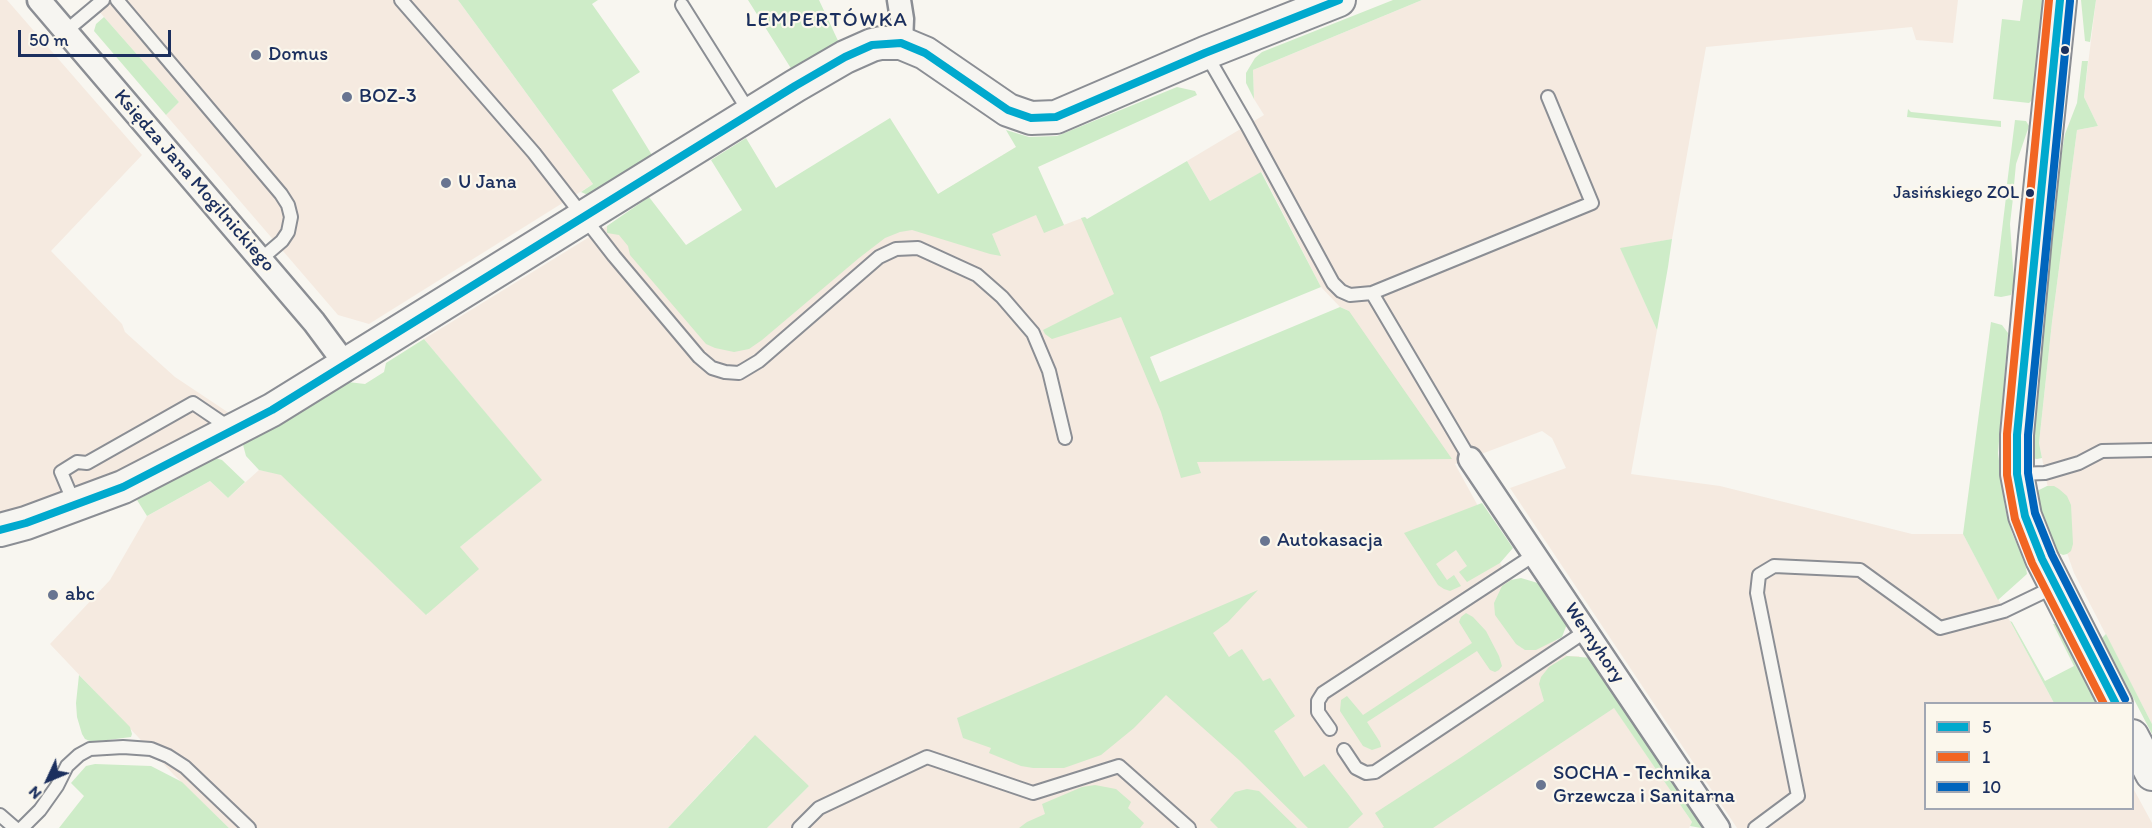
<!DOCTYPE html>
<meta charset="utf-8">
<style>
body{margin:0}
#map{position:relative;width:2152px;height:828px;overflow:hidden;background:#f8f6f0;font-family:Itim,sans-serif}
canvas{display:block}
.legend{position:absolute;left:1924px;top:702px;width:210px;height:108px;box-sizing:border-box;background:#fbf7ec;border:2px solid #a1a7b3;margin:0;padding:8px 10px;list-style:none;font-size:18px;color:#1b2f5e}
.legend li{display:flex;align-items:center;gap:12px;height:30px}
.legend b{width:30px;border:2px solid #a1a7b3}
.north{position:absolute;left:18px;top:750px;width:60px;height:60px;-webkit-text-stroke:4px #fbf7ec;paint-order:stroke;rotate:226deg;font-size:16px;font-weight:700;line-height:24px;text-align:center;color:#1b2f5e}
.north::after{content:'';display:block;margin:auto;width:21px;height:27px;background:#1b2f5e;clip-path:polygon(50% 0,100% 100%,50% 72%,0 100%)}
.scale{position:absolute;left:18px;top:30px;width:153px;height:27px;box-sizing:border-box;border:3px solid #1b2f5e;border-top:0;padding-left:8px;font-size:18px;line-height:21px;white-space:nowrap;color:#1b2f5e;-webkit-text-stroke:4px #fbf7ec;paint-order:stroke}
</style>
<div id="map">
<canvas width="2152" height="828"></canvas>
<ul class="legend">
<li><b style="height:8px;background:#00a9ce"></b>5</li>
<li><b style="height:8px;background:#f26522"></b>1</li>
<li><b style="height:8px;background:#0065bd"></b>10</li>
</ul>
<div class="north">N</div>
<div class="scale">50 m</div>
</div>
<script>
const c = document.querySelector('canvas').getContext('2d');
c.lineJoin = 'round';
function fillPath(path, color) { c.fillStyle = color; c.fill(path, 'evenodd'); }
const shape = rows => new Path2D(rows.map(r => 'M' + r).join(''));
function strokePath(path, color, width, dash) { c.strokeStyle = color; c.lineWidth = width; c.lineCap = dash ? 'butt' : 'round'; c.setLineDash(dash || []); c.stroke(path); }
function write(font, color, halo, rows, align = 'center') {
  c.font = font + ' Itim,sans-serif'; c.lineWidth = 4.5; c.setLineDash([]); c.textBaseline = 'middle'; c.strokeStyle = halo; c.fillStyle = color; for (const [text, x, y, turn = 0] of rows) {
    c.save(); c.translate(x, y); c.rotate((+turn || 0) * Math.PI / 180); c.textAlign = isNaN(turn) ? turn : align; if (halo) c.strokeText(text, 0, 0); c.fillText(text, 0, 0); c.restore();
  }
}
fillPath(shape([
 [0,0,7,0,142,155,51,251,122,324,125,332,175,377,229,413,209,426,103,481,51,501,0,514],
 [89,0,458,0,593,184,369,324,338,315,166,115,179,102],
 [1422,0,1958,0,1953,43,1916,40,1912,27,1706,47,1672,239,1621,249,1657,330,1631,474,1720,486,1912,534,1963,534,2054,703,1926,704,1926,808,2132,808,2133,788,2152,823,2152,828,1737,828,1510,488,1566,468,1552,438,1542,431,1455,464,1478,506,1501,540,1500,563,1506,573,1562,630,1556,640,1567,656,1579,656,1692,822,1689,828,767,828,809,786,745,745,668,828,229,828,174,775,50,644,110,580,147,516,210,481,228,498,259,470,281,474,427,615,460,547,541,480,424,339,612,223,706,335,1016,147,1058,227,1085,217,1197,462,1349,311,1340,307,1321,287,1262,172,1210,201,1187,161,1264,115,1254,99,1253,70],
 [2096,0,2152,0,2152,724,2074,573,2053,513,2039,443,2052,322,2077,130,2098,126,2084,97]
]), '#f5eae0');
fillPath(shape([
 [458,0,598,0,592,4,640,72,612,90,655,160,595,198,581,192,593,184],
 [748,0,819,0,840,45,792,70],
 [1393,0,1422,0,1253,70,1254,99,1246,83,1246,73,1255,58,1262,52],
 [2023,0,2043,0,2032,100,2029,103,1993,99,2002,19,2020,21],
 [2081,0,2096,0,2090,42,2085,41],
 [104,17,179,102,166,115,94,31,96,24],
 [2082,61,2088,61,2084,97,2098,126,2077,130,2052,322,2039,443,2042,458,2037,459,2032,458,2035,407,2061,157,2065,134,2077,103],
 [1177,87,1195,91,1197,95,1038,167,1064,225,1044,233,1036,215,992,234,1001,256,990,254,912,230,900,232,885,238,859,258,762,340,749,349,734,352,715,348,706,344,630,255,628,246,619,235,607,233,607,226,649,197,686,245,742,210,711,160,746,138,776,188,890,118,938,194,1016,147,1006,130,1029,137,1057,136],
 [1908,109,1911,112,2001,121,2001,127,1907,117],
 [2015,120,2026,121,2029,126,2016,164,2014,185,2007,184],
 [1187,161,1210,201,1261,172,1321,287,1150,357,1160,382,1340,307,1349,311,1452,459,1197,462,1201,473,1181,478,1161,412,1121,317,1052,339,1045,334,1043,330,1114,294,1081,218,1085,217,1087,219],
 [2006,197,2013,198,2010,224,2014,281,2011,295,2001,297,1994,296],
 [1672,239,1668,267,1657,330,1620,248],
 [1991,322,2002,325,2008,333,1998,453,2005,508,2012,533,2025,562,2027,574,1998,600,1963,534],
 [424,339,542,480,460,547,479,569,426,615,281,475,259,470,246,456,242,441,348,382,365,384,384,372,386,363],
 [212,457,222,460,245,482,228,498,210,481,147,516,137,500],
 [2047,486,2054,486,2059,489,2067,496,2071,505,2073,544,2071,551,2067,554,2063,555,2054,551,2041,519,2035,492],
 [1482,503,1513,548,1500,563,1467,582,1459,572,1467,566,1456,550,1436,564,1447,580,1454,575,1461,586,1450,591,1444,589,1438,585,1404,533],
 [1521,578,1541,584,1562,613,1567,624,1562,637,1536,650,1525,650,1516,644,1495,615,1494,603,1502,586,1511,580],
 [1258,590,1228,622,1213,633,1229,657,1242,649,1263,681,1270,678,1295,716,1274,731,1304,777,1324,764,1348,794,1363,814,1348,828,1308,828,1239,760,1166,695,1134,728,1101,755,1064,768,1033,768,1021,766,989,753,991,748,963,738,957,718],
 [1466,613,1473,617,1486,631,1499,656,1502,666,1499,670,1495,672,1490,670,1477,651,1367,722,1380,742,1381,747,1372,750,1363,746,1340,711,1341,700,1347,696,1363,715,1472,643,1459,622,1461,617],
 [2010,621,2012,622,2045,681,2074,666,2053,624,2057,624,2098,703,2054,703],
 [2106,634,2152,724,2152,734,2102,638],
 [1567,656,1593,658,1702,824,1701,828,1690,826,1692,822,1614,708,1433,828,1382,828,1384,827,1375,813,1463,756,1544,701,1539,684,1541,677,1549,667],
 [79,675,130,727,132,734,131,737,92,742,85,739,82,734,77,717,76,703],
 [755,735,809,786,767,828,668,828],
 [95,764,151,766,182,782,229,828,59,828,84,796,71,783,86,766],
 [1095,785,1116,789,1131,802,1128,808,1144,823,1140,828,1019,828,1027,822,1045,814,1042,804,1082,787],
 [1247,789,1259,791,1297,828,1218,828,1210,820,1235,792]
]), '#ceecc8');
const lane = shape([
 [117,0,281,194,288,205,291,217,288,232,282,241,261,259],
 [401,0,534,153,614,256,699,357,712,368,725,372,739,373,759,361,879,257,896,249,918,248,977,275,1002,297,1033,333,1049,371,1065,438],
 [682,5,750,113],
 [66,31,103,0],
 [1206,54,1247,125,1333,283,1341,291,1350,295,1372,293,1470,459],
 [1372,293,1592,203,1548,97],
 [2018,474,2045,473,2079,463,2102,451,2152,450],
 [75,505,61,472,77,462,87,463,193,403,221,422,228,432],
 [1330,729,1318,712,1318,701,1323,693,1534,555],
 [1344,750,1356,768,1366,773,1375,772,1586,631],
 [0,815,15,828],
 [22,828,40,810,57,786,67,766,79,755,90,749,123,747,151,749,168,756,185,767,249,828],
 [799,828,819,808,927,757,1033,793,1119,766,1189,828],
 [1755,828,1798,796,1757,593,1759,575,1774,566,1860,570,1940,628,2004,611,2056,586]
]);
const street = shape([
 [39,0,314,322,346,365],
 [899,0,902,19,901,43],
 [1470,459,1718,828]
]);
const secondary = shape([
 [2060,0,2035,238,2017,435,2017,474,2025,516,2042,559,2116,704],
 [0,530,26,523,123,487,272,410,795,86,845,57,872,45,881,43,901,43,925,53,1008,110,1031,118,1056,117,1205,53,1339,0],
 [2132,736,2152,774]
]);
strokePath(lane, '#8b8e94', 16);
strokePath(street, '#8b8e94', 27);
strokePath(secondary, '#8b8e94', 36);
strokePath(lane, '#f6f5f1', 12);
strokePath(street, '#f6f5f1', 22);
strokePath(secondary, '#f6f5f1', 32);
strokePath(shape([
 [2060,0,2017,435,2017,474,2025,516,2042,559,2116,704],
 [0,530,26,523,123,487,272,410,795,86,845,57,872,45,901,43,925,53,1008,110,1031,118,1056,117,1205,53,1339,0]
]), '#00a9ce', 8);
strokePath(shape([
 [2049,0,2007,434,2007,475,2015,519,2032,563,2104,704]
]), '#f26522', 8);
strokePath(shape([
 [2070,1,2028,435,2028,473,2035,513,2052,555,2125,699]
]), '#0065bd', 8);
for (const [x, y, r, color] of [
 [2065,50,5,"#1b2f5e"],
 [256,55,6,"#687591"],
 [347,97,6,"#687591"],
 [446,183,6,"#687591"],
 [2030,193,5,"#1b2f5e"],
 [1265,541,6,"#687591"],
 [53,595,6,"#687591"],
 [1541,785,6,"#687591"]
]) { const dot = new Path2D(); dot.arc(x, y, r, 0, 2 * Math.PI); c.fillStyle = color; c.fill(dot); strokePath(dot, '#fbf7ec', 2); }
write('18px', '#1b2f5e', '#fbf7ec', [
 ["Jasińskiego ZOL",2019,193]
], 'right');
write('20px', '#1b2f5e', '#fbf7ec', [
 ["Domus",268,55],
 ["BOZ-3",359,97],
 ["U Jana",458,183],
 ["Autokasacja",1277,541],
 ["abc",65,595],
 ["SOCHA - Technika",1553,774],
 ["Grzewcza i Sanitarna",1553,797]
], 'left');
write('20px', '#1b2f5e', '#fbf7ec', [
 ["Księdza Jana Mogilnickiego",194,181,49],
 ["Wernyhory",1594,643,56]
]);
c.letterSpacing = '1.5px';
write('21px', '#1b2f5e', '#fbf7ec', [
 ["LEMPERTÓWKA",827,21]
]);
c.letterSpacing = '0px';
</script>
